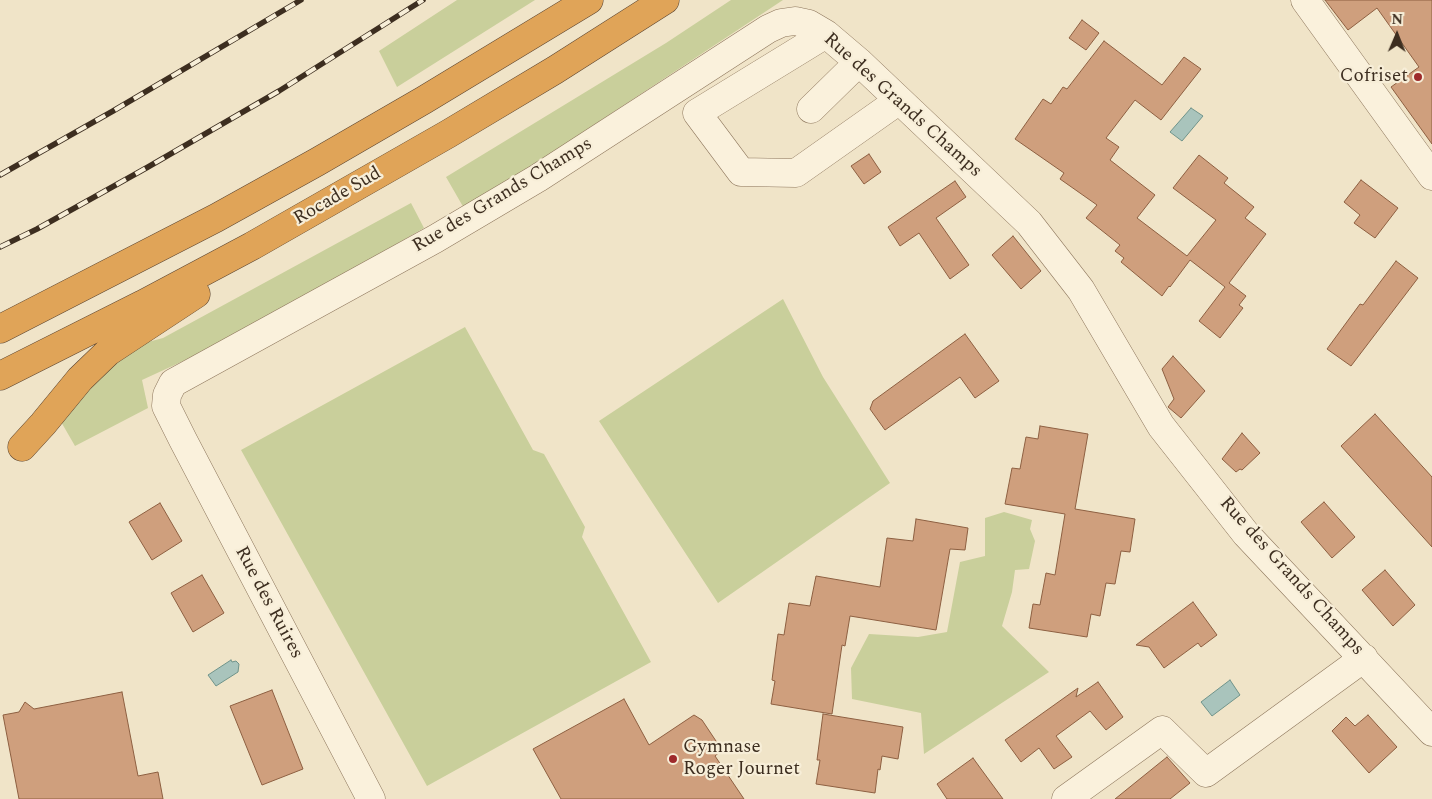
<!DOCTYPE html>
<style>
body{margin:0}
#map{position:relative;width:1432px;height:799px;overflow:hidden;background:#f0e4c8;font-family:Spectral,serif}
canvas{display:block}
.north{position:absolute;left:1372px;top:10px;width:50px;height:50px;-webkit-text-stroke:4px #f7eed8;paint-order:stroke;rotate:1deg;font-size:14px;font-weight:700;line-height:20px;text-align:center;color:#3d2e20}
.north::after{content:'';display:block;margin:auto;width:18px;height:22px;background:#3d2e20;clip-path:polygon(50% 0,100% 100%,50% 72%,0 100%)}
</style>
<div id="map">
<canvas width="1432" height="799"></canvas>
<div class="north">N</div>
</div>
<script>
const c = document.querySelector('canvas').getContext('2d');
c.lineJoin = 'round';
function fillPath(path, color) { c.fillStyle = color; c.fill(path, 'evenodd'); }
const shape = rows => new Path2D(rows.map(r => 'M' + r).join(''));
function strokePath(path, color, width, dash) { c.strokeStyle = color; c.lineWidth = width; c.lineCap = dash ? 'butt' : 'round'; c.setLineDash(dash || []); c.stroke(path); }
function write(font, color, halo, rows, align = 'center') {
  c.font = font + ' Spectral,serif'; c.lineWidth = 4.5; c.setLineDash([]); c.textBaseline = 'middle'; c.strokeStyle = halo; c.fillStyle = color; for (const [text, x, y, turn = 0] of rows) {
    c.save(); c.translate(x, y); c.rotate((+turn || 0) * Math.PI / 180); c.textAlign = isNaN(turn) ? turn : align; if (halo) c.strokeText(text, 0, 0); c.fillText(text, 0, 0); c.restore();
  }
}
fillPath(shape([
 [457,0,535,0,397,87,379,51],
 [731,0,783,0,465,210,446,177,666,43],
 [411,203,424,228,244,333,142,380,148,408,75,446,60,420,112,362,137,345,163,338],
 [783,299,823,377,890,483,718,603,599,421],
 [465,327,533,450,544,454,585,527,582,537,651,662,427,786,241,450],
 [1004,512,1032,520,1030,529,1035,541,1029,569,1015,570,1012,592,1002,626,1049,672,924,754,921,713,852,699,851,668,869,634,918,637,947,632,960,562,985,556,985,518]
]), '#c9cf9b');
const water = shape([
 [1191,108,1203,116,1182,141,1170,132,1191,108],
 [231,660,232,662,236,661,239,664,238,672,216,686,208,675,231,660],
 [1230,680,1240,695,1212,716,1201,702,1230,680]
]);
fillPath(water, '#a9c4bc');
strokePath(water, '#6f938a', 1);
const building = shape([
 [1325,0,1432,0,1432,144,1391,87,1419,67,1377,8,1348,30,1325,0],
 [1082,20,1099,33,1086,50,1069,38,1082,20],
 [1104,41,1162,85,1184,57,1201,69,1161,120,1135,100,1106,138,1119,147,1110,160,1155,195,1137,218,1187,256,1216,220,1173,188,1199,155,1228,178,1224,183,1254,207,1245,218,1266,234,1229,283,1246,296,1239,305,1243,308,1220,338,1199,321,1225,287,1190,260,1170,287,1169,286,1162,296,1121,262,1124,258,1115,251,1120,245,1086,218,1097,205,1060,179,1064,173,1015,139,1043,99,1051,104,1063,87,1067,89,1104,41],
 [869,154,881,172,864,184,851,166,869,154],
 [1361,180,1398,208,1375,238,1354,223,1360,215,1344,202,1361,180],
 [955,181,966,197,936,218,969,265,950,279,919,233,900,246,888,227,955,181],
 [1013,236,1041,271,1021,289,992,255,1013,236],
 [1396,261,1418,278,1351,366,1327,349,1360,304,1363,305,1396,261],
 [965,334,999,381,975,398,960,377,885,430,870,409,873,401,965,334],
 [1173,356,1205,391,1181,418,1168,407,1174,399,1162,369,1173,356],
 [1375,414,1432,477,1432,547,1341,446,1375,414],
 [1040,426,1088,434,1075,509,1135,519,1130,552,1121,551,1115,584,1106,583,1100,616,1091,614,1087,637,1029,628,1033,604,1040,605,1046,573,1055,575,1065,514,1005,504,1012,468,1020,469,1026,437,1038,439,1040,426],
 [1242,433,1260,453,1242,470,1240,469,1236,472,1222,459,1242,433],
 [1324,502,1355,537,1332,558,1301,522,1324,502],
 [160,503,182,541,152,560,129,522,160,503],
 [916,519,968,528,965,550,950,549,936,630,850,616,845,646,842,645,832,714,771,704,775,681,772,680,778,634,784,635,789,603,810,606,816,576,880,587,887,538,913,541,916,519],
 [1385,570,1415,605,1393,626,1362,590,1385,570],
 [202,575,224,613,193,632,171,593,202,575],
 [1193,602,1217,635,1201,647,1198,643,1164,668,1149,647,1136,645,1193,602],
 [1098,682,1123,717,1106,730,1090,711,1056,736,1072,757,1054,769,1039,748,1021,762,1005,740,1078,688,1076,697,1098,682],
 [272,690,303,769,262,785,230,706,272,690],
 [122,692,138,776,158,772,163,799,19,799,3,715,19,712,25,702,34,709,122,692],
 [624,699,649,745,694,715,702,720,722,750,715,756,744,799,561,799,533,749,624,699],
 [823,714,903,727,898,759,882,756,880,770,878,769,875,793,816,784,820,760,817,760,823,714],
 [1368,715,1397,747,1369,773,1332,731,1346,717,1355,726,1368,715],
 [1167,757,1190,783,1170,799,1115,799,1167,757],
 [973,758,981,769,1003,799,947,799,937,784,973,758]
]);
fillPath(building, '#cf9f7d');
strokePath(building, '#8d5f41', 1);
const minor = shape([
 [1305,0,1432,176],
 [826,34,697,113,741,172,796,173,898,101],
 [811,109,859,62],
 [371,799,183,440,166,406,167,395,173,383,435,239,538,178,768,29,781,23,795,21,809,24,826,34,859,62,1029,223,1081,290,1161,426,1246,534,1432,732],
 [1066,799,1162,730,1206,773,1364,658]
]);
const highway = shape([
 [0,329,216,218,317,162,424,100,589,0],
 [0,376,143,304,252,246,448,134,555,70,665,0],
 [22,447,43,424,80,379,108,352,196,294]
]);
strokePath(minor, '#8d765c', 29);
strokePath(highway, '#5b4430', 29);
strokePath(minor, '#faf1dc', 28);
strokePath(highway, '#e0a458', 28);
const rail = shape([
 [0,175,113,111,301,0],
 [0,247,37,229,148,167,279,91,423,0]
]);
strokePath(rail, '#3d2e20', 5.5);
strokePath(rail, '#f7eed8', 4, [11]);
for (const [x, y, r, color] of [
 [1418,77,5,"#9e2a2b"],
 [673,759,5,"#9e2a2b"]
]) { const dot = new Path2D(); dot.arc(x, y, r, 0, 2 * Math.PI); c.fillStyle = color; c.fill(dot); strokePath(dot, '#f7eed8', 2); }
write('19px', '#3d2e20', '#f7eed8', [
 ["Cofriset",1408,77],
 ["Gymnase",683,748,"left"],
 ["Roger Journet",683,770,"left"]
], 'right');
write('19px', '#3d2e20', '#f7eed8', [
 ["Rue des Grands Champs",902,106,42],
 ["Rue des Grands Champs",503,196,-31],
 ["Rocade Sud",338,197,-30],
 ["Rue des Grands Champs",1291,577,48],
 ["Rue des Ruires",268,603,62]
]);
</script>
